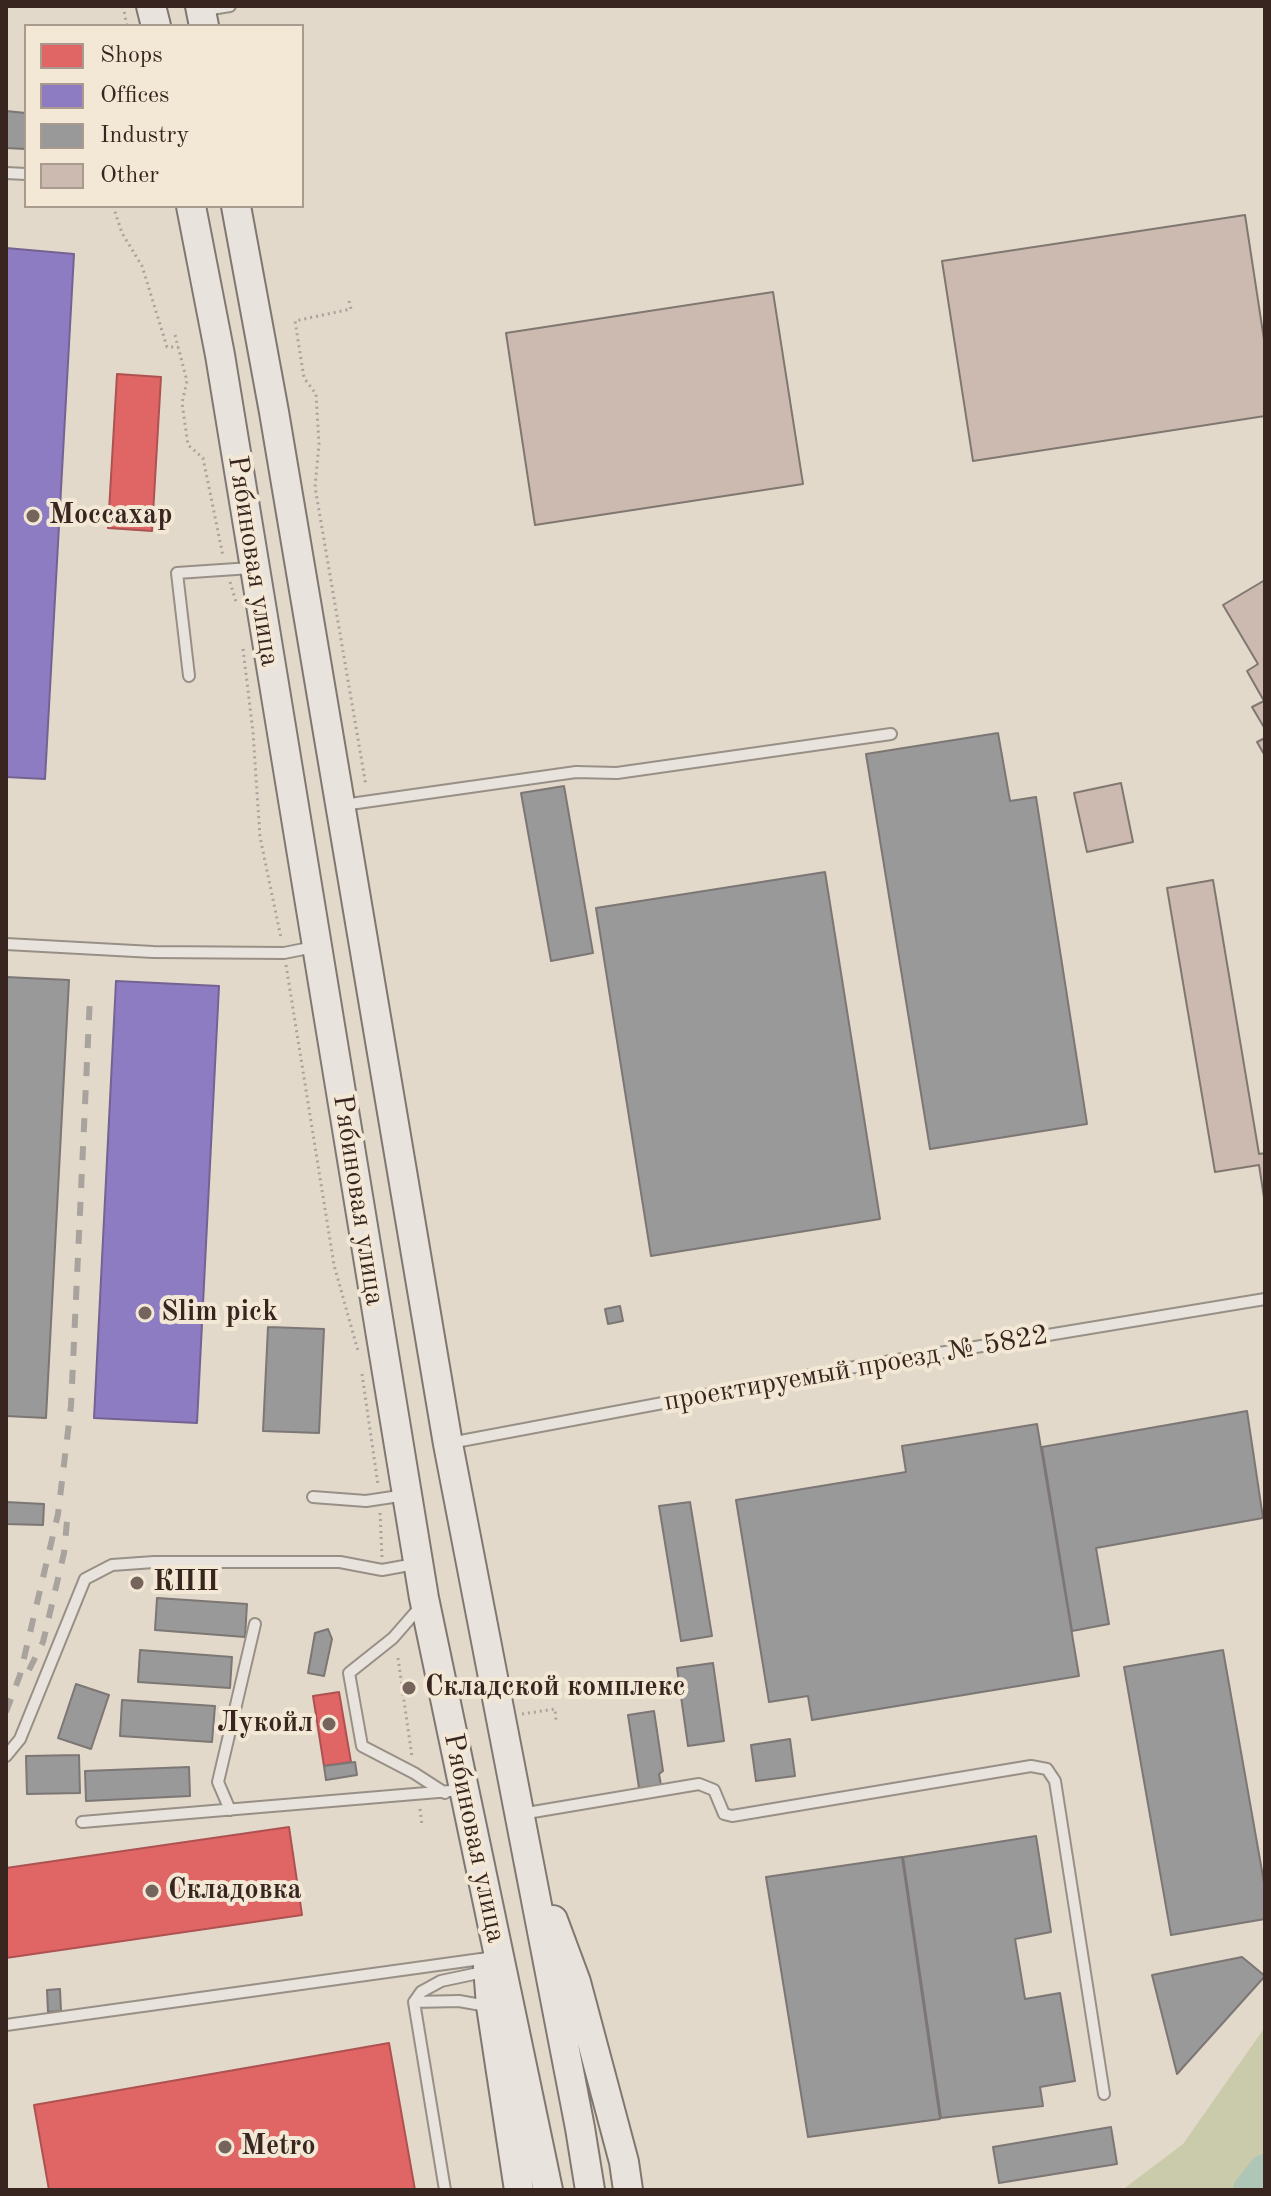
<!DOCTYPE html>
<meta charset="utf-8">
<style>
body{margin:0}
#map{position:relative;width:1271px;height:2196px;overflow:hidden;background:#e2d9ca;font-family:"Old Standard TT",serif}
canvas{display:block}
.frame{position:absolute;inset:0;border:8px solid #38251f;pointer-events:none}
.legend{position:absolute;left:24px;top:24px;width:280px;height:184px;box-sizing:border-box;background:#f3e8d5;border:2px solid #a89a8c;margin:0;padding:10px 14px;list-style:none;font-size:24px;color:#38251f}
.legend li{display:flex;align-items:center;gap:16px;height:40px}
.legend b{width:40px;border:2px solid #a89a8c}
</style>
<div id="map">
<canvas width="1271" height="2196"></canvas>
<div class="frame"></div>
<ul class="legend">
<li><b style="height:22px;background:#e06666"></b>Shops</li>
<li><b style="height:22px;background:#8e7cc3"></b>Offices</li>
<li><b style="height:22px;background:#999"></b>Industry</li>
<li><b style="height:22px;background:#ccbab1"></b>Other</li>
</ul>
</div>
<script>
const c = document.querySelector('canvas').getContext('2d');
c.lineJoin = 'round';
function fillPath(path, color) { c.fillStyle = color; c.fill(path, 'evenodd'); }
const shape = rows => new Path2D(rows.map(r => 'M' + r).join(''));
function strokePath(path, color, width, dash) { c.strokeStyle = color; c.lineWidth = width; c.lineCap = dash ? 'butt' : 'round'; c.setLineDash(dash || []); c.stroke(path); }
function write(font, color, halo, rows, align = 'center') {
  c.font = font + ' "Old Standard TT",serif'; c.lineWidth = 8; c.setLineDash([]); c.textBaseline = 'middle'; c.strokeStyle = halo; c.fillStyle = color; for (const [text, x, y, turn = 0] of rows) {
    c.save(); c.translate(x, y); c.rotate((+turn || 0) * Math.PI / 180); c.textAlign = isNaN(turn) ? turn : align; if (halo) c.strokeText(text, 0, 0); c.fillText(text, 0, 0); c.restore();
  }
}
fillPath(shape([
 [1265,2027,1265,2190,1122,2190,1183,2144]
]), '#cacbab');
const shops = shape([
 [117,374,161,377,152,531,108,528,117,374],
 [339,1692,351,1762,324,1766,313,1696,339,1692],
 [289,1827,302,1915,6,1958,6,1868,289,1827],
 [389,2043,415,2190,49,2190,34,2105,389,2043]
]);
fillPath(shops, '#e06666');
strokePath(shops, '#ae5251', 2);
const offices = shape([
 [6,248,74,254,45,779,6,777,6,248],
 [116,981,219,986,197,1423,94,1418,116,981]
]);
fillPath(offices, '#8e7cc3');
strokePath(offices, '#746292', 2);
const industry = shape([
 [6,111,26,113,26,149,6,148,6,111],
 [998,733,1010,801,1036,797,1087,1124,930,1149,866,754,998,733],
 [564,786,593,953,551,961,521,793,564,786],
 [825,872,880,1219,651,1256,596,908,825,872],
 [6,977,69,980,46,1418,6,1416,6,977],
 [620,1306,623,1321,608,1324,605,1309,620,1306],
 [268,1327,324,1329,319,1433,263,1431,268,1327],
 [1247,1411,1263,1518,1096,1548,1109,1624,1072,1631,1042,1447,1247,1411],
 [1037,1424,1079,1676,812,1720,808,1696,769,1702,736,1500,906,1472,902,1446,1037,1424],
 [6,1502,44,1504,43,1525,6,1524,6,1502],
 [690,1502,712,1636,681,1641,659,1506,690,1502],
 [143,1579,144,1586,130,1587,129,1581,143,1579],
 [157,1598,247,1604,245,1637,155,1630,157,1598],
 [328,1629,332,1639,324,1676,308,1673,315,1633,328,1629],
 [140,1650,232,1657,230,1688,138,1682,140,1650],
 [1223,1650,1265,1888,1265,1919,1171,1935,1124,1667,1223,1650],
 [713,1663,724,1741,688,1746,677,1668,713,1663],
 [76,1684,109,1695,91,1749,58,1738,76,1684],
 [122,1700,215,1706,212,1742,120,1736,122,1700],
 [654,1711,663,1771,659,1774,661,1785,639,1788,628,1715,654,1711],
 [790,1739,795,1776,756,1781,751,1745,790,1739],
 [79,1755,80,1793,27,1794,26,1756,79,1755],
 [355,1762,357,1775,326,1780,324,1766,355,1762],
 [189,1767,190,1796,86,1801,85,1771,189,1767],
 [1036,1836,1051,1932,1015,1939,1025,1999,1060,1993,1075,2081,1040,2087,1043,2106,941,2118,903,1857,1036,1836],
 [902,1857,940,2119,808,2137,766,1877,902,1857],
 [1242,1957,1265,1976,1177,2074,1152,1975,1242,1957],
 [60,1989,61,2011,48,2012,47,1990,60,1989],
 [1111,2127,1117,2164,999,2183,993,2147,1111,2127]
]);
fillPath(industry, '#999');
strokePath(industry, '#7c7674', 2);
strokePath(shape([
 [1250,2190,1265,2171]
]), '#afc5b6', 34);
const building = shape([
 [1245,215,1265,346,1265,416,973,461,942,261,1245,215],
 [773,292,803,484,535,525,506,333,773,292],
 [1265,580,1265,729,1252,707,1264,701,1247,671,1258,664,1223,605,1265,580],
 [1265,738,1265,756,1257,742,1265,738],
 [1121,783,1133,842,1087,852,1074,793,1121,783],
 [1213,880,1259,1154,1265,1153,1265,1204,1259,1165,1215,1172,1167,888,1213,880]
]);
fillPath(building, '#ccbab1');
strokePath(building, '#807870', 2);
const service = shape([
 [205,10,230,6],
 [6,173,26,174],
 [189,676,177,573,251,568],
 [343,805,576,772,617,773,891,734],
 [6,944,153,952,284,953,314,947],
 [450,1443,849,1368,1265,1299],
 [313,1497,366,1501,406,1495],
 [420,1607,393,1638,349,1673,362,1746,414,1773,445,1793],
 [6,1756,20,1739,85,1579,112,1565,154,1562,340,1562,382,1570,415,1564],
 [230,1810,218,1782,255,1624],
 [521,1814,699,1784,714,1790,724,1814,732,1816,1031,1766,1047,1769,1055,1781,1104,2094],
 [82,1822,462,1790],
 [414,2002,459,2001,487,2006],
 [6,2025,488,1958],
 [445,2190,414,2002,421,1992,441,1981,488,1971]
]);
const secondary = shape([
 [151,6,156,26],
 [200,6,204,26],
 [191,206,220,355,424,1598,548,2190],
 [236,206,274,412,448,1444,580,2128,590,2190],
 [553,1920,576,1982,624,2162,628,2190],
 [488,1967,491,2006,519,2190]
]);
strokePath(service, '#989087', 14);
strokePath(secondary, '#807870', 32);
strokePath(shape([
 [123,6,127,26],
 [113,206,122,233,142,266,167,347,178,347],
 [349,301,351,309,295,321,304,378,316,394,319,444,315,487,366,786],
 [175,335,187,381,182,403,188,445,203,458,223,556],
 [230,582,236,602],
 [243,649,253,732,260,837,281,938],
 [286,965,334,1265,358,1351],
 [362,1374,378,1485],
 [380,1513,382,1557],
 [398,1658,412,1757],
 [522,1714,555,1709,556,1720],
 [420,1809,422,1825]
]), '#a9a39d', 3, [2, 4]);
strokePath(service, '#e8e3dc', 10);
strokePath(secondary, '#e8e3dc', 28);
strokePath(shape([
 [29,1670,43,1642,64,1553,68,1511],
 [6,1712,20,1675,58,1514,71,1406,90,997]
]), '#a9a39d', 6, [14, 14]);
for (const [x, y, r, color] of [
 [33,516,8,"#74645b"],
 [145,1313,8,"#74645b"],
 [137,1583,8,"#74645b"],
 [409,1688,8,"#74645b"],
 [329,1724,8,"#74645b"],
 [152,1891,8,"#74645b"],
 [225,2147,8,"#74645b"]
]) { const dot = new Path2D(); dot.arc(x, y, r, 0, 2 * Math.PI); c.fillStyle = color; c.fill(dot); strokePath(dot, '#f3e8d5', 3); }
write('bold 28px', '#38251f', '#f3e8d5', [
 ["Моссахар",49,516],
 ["Slim pick",161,1313],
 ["КПП",153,1583],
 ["Складской комплекс",425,1688],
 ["Лукойл",313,1724,"right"],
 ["Складовка",168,1891],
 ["Metro",241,2147]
], 'left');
write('28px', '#38251f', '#f3e8d5', [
 ["Рябиновая улица",253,561,81],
 ["Рябиновая улица",358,1200,81],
 ["проектируемый проезд № 5822",856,1369,-10],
 ["Рябиновая улица",474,1838,78]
]);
</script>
